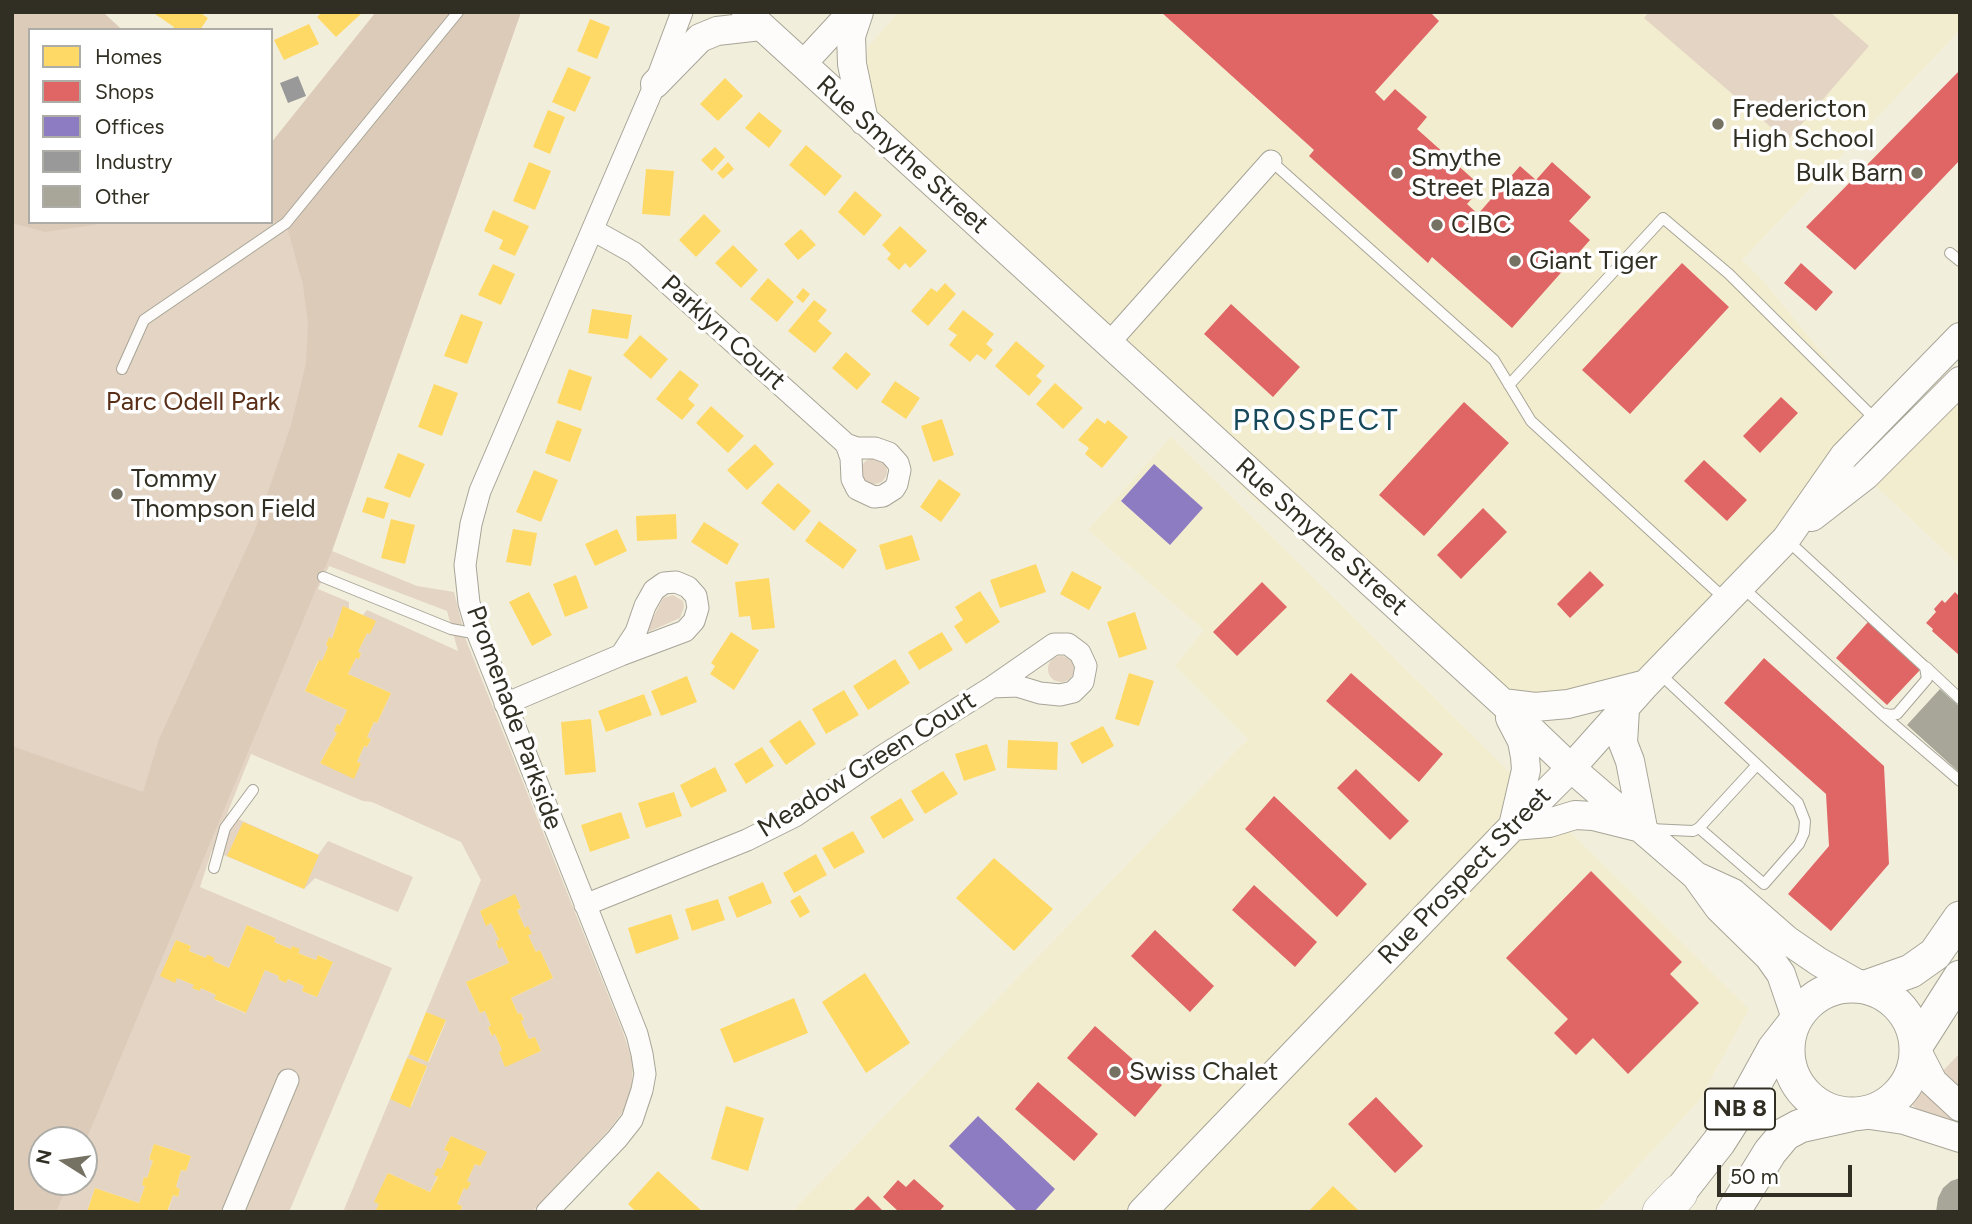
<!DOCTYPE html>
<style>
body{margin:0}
#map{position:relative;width:1972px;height:1224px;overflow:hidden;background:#f2eedc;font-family:Figtree,sans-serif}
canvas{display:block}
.frame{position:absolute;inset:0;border:14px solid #312f23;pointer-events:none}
.legend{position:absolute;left:28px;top:28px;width:245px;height:196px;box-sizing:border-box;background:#fff;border:2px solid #adaca7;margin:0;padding:9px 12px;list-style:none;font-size:21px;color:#312f23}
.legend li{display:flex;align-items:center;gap:14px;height:35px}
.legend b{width:35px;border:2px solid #adaca7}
.north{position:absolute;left:28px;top:1126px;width:70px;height:70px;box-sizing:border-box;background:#fff;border:2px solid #adaca7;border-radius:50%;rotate:282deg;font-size:19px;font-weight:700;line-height:28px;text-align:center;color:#312f23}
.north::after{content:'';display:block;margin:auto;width:24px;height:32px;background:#757264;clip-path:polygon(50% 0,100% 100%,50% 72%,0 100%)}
.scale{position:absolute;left:1717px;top:1165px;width:135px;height:32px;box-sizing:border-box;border:4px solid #312f23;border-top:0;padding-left:9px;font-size:21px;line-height:24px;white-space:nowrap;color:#312f23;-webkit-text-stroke:5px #fff;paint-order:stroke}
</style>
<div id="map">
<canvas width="1972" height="1224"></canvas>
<div class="frame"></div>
<ul class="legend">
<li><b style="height:19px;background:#ffd966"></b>Homes</li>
<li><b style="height:19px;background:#e06666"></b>Shops</li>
<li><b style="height:19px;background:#8e7cc3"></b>Offices</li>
<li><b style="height:19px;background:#999"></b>Industry</li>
<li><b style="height:19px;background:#a7a699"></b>Other</li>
</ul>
<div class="north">N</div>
<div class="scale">50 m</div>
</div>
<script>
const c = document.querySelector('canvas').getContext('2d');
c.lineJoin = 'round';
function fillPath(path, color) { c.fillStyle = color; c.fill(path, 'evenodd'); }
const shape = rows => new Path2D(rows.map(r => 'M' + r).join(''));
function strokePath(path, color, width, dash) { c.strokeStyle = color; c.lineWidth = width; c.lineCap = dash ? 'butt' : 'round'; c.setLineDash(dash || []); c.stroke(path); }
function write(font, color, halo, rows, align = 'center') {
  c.font = font + ' Figtree,sans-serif'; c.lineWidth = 7; c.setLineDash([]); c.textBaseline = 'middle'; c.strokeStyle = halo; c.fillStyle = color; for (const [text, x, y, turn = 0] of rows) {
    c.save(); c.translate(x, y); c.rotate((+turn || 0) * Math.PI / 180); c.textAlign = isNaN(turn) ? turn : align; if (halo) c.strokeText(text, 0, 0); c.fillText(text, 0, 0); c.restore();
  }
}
fillPath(shape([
 [899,12,1960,12,1960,30,1742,260,1765,283,1878,422,1636,690,1503,697,1252,498,1109,343,864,121,868,47],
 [1960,381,1960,565,1865,476],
 [1171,437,1749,1009,1698,1102,1595,1212,792,1212,1248,739,1175,666,1204,630,1088,530]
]), '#f3edcf');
fillPath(shape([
 [12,12,103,12,122,30,30,30,30,222,271,222,271,143,376,12,521,12,332,551,417,586,454,592,466,640,623,1032,633,1063,632,1086,625,1109,609,1130,532,1212,460,1212,462,1206,457,1204,464,1188,467,1189,470,1183,467,1181,475,1164,480,1166,486,1152,451,1136,444,1150,449,1152,430,1192,388,1173,375,1202,379,1204,375,1212,343,1212,390,1099,411,1107,427,1067,407,1058,409,1054,429,1062,446,1021,426,1012,481,880,461,842,372,802,363,801,251,754,227,814,318,855,328,841,413,877,398,912,315,878,304,889,212,850,200,887,392,968,289,1212,168,1211,173,1195,178,1197,180,1189,176,1187,181,1170,186,1171,191,1156,154,1144,149,1159,153,1161,147,1178,144,1177,142,1185,145,1186,139,1203,95,1188,87,1212,12,1212],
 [329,566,447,611,458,651,367,610,363,615,370,634,367,633,358,652,361,653,359,658,356,658,348,674,391,693,377,723,374,722,367,737,371,739,367,747,364,746,357,762,360,763,353,778,320,763,337,733,334,731,337,724,340,725,347,710,305,691,318,661,322,661,328,647,326,645,329,638,332,639,343,607,349,609,349,602,318,589],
 [515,895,521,908,517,910,525,928,531,934,528,935,536,952,540,950,553,978,511,998,518,1014,521,1013,524,1019,521,1021,529,1039,535,1037,541,1051,505,1066,499,1052,502,1050,495,1034,491,1035,488,1027,491,1026,485,1011,480,1013,466,982,509,963,502,947,499,948,496,942,499,940,491,923,486,925,480,911],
 [247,925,276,938,274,942,291,949,292,946,298,953,316,960,319,955,333,962,317,997,302,991,304,986,288,979,286,983,278,979,279,976,265,970,245,1013,215,1000,216,995,201,988,200,991,193,988,194,985,177,978,161,976,176,940,191,946,189,951,206,958,207,955,213,961,229,968],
 [42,1140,84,1140,84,1182,42,1182],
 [1649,12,1830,12,1869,46,1787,141,1644,18],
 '861 471a13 13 0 1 1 26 0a13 13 0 1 1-26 0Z',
 [673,595,683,601,684,607,680,618,648,632,647,630,663,598],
 '1048 669a13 13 0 1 1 26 0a13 13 0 1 1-26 0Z',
 [1960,1053,1960,1147,1911,1104]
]), '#e4d4c4');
fillPath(shape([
 [12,12,103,12,122,30,30,30,30,222,97,222,95,225,45,232,12,223],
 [376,12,521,12,332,551,84,1145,84,1140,42,1140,42,1182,69,1182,56,1212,12,1212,12,746,143,792,159,739,255,530,291,425,306,363,308,324,303,285,286,223,271,221,271,143]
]), '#ddcbba');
fillPath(shape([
 [156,12,199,12,208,18,200,30,172,30,174,27,155,14],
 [322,12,363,12,336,37,317,17],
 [590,19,610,27,597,59,577,51],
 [309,24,319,44,284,60,274,40],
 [568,67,591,77,575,112,552,102],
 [725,78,743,96,718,121,700,104],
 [548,110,565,117,550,154,533,147],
 [759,112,782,131,769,148,745,128],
 [806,145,842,176,825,196,789,165],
 [715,147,725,157,712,171,701,160],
 [529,162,551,171,535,210,513,201],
 [728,162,734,169,723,179,717,173],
 [646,169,674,171,670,216,642,214],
 [855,191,882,215,864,236,838,212],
 [493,210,529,226,515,256,499,249,503,240,484,231],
 [704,214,721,231,696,257,679,240],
 [900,226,927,251,910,268,905,263,899,270,887,259,891,254,882,245],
 [801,229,816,245,798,260,784,244],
 [733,245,758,270,741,288,715,263],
 [493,264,515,274,501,305,478,295],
 [768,278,794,302,777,322,750,299],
 [945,283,956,294,928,326,911,311,931,288,937,292],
 [803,288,810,294,803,303,796,297],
 [814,300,827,310,818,321,832,333,815,353,788,331],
 [592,309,632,315,628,339,588,333],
 [963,310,994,334,986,344,993,350,985,360,977,354,970,362,949,345,957,335,948,329],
 [461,314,483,322,467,364,444,356],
 [640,335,668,359,651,379,623,355],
 [1016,341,1045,366,1036,376,1042,381,1029,396,995,366],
 [846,352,871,374,857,390,832,368],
 [569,369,592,377,581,411,557,403],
 [680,370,699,385,688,399,695,405,682,420,656,399],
 [895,381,920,398,906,419,881,402],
 [1055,383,1083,408,1063,429,1036,404],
 [434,384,458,393,442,436,418,427],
 [711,406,744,436,728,453,696,423],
 [1097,418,1105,424,1108,420,1128,437,1102,468,1085,454,1089,448,1078,440],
 [942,419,954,455,933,462,921,426],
 [557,420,582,429,570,462,545,453],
 [755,444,774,464,747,490,727,470],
 [398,453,425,464,410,498,384,488],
 [534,470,558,480,541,522,516,512],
 [939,479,961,494,941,522,920,507],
 [778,483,811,511,794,531,761,503],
 [367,497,389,503,384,519,362,512],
 [676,514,677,539,637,541,636,516],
 [391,519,415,525,405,564,381,558],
 [819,521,857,550,843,569,805,541],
 [704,522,739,544,727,565,691,542],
 [513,529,537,533,531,566,506,562],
 [617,529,627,551,595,566,585,544],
 [912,535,920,560,886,570,879,545],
 [1036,564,1046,592,1000,608,990,580],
 [1072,571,1102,587,1089,610,1060,594],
 [576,575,588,608,565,617,553,584],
 [769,578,775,628,752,630,750,616,739,617,735,582],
 [980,591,1000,622,966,644,954,626,963,620,955,607],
 [529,592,552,635,532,646,509,602],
 [343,606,376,621,370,634,367,633,358,652,361,653,359,659,356,658,348,674,391,693,377,723,374,722,367,737,371,739,367,747,364,746,357,762,361,763,354,779,320,763,337,733,334,731,337,724,340,725,347,710,305,691,319,660,322,661,328,647,326,645,329,637,332,639],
 [1135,612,1147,649,1119,658,1107,622],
 [731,632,759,650,734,690,710,674,715,666,711,663],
 [942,632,953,650,919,670,908,652],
 [895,659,910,683,868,710,853,686],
 [1129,673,1154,681,1139,726,1115,719],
 [687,676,697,702,661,716,651,691],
 [844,690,859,715,826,734,812,709],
 [644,694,652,715,606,732,598,711],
 [591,719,596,772,565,775,561,722],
 [800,720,816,744,786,765,769,741],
 [1103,726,1114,746,1082,764,1070,743],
 [1008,740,1058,742,1057,770,1007,768],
 [987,744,996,770,964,781,955,754],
 [762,747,774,766,746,784,734,764],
 [715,767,727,791,691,808,680,785],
 [943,771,958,794,925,814,911,791],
 [674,792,682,816,646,828,638,803],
 [901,798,914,820,883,839,870,817],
 [621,812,630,838,590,852,581,825],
 [243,822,319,855,304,889,227,856],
 [853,831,865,852,834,869,822,848],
 [816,854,827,875,794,893,783,873],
 [994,858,1053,909,1014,951,956,898],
 [763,882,772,903,737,918,728,897],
 [515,894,521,908,517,910,525,928,528,926,532,934,528,935,536,952,540,950,553,978,511,998,518,1014,521,1013,524,1020,521,1021,529,1039,535,1037,541,1051,505,1067,499,1052,502,1050,495,1034,492,1036,488,1027,491,1026,485,1011,480,1013,466,982,509,963,502,947,499,949,496,941,499,940,491,923,486,926,480,911],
 [800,895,810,912,800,918,790,901],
 [718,899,725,920,692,931,685,909],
 [671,914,679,939,636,954,628,928],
 [247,925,276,938,274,942,291,949,292,946,300,949,298,953,316,960,318,955,333,962,317,997,302,991,304,986,288,979,286,983,278,979,279,976,265,970,246,1013,214,999,216,995,201,988,200,991,192,988,194,985,177,978,175,983,160,976,176,940,191,946,189,951,206,958,207,955,211,956,214,958,213,961,229,968],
 [865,973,910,1043,866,1073,822,1002],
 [794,998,808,1033,734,1063,720,1029],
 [426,1012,446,1020,428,1062,409,1054],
 [407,1058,427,1066,410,1108,390,1099],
 [726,1106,764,1118,748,1171,711,1159],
 [451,1136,487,1152,480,1166,475,1164,467,1181,471,1183,467,1190,464,1188,457,1204,462,1206,460,1212,375,1212,379,1204,374,1202,388,1173,430,1192,438,1177,434,1175,437,1168,441,1169,449,1152,444,1150],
 [154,1144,191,1156,186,1171,181,1170,176,1187,180,1189,178,1197,173,1195,167,1212,87,1212,95,1188,139,1203,145,1186,142,1185,144,1177,147,1178,153,1161,149,1159],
 [658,1171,703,1212,636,1212,628,1204],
 [1333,1186,1360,1212,1308,1212]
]), '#ffd966');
fillPath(shape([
 [1161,12,1430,12,1439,21,1375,92,1384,101,1395,89,1427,117,1417,129,1482,187,1467,204,1478,214,1520,166,1536,180,1552,162,1591,197,1569,221,1590,240,1512,328,1432,257,1428,263,1309,156,1314,150],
 [1960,70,1960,160,1855,270,1806,227],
 [1682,263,1729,307,1630,414,1582,370],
 [1801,263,1833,292,1816,311,1784,283],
 [1231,304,1300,367,1273,397,1204,334],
 [1781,397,1798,413,1760,453,1743,436],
 [1464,402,1509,443,1424,536,1379,495],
 [1704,460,1747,500,1727,521,1684,481],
 [1483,508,1507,532,1461,579,1437,555],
 [1590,571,1604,585,1570,618,1557,604],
 [1262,582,1287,607,1237,656,1213,632],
 [1955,592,1960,597,1960,656,1932,631,1933,629,1926,623,1936,612,1934,609,1942,600,1945,603],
 [1868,622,1920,670,1887,705,1836,658],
 [1764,658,1884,766,1889,864,1831,931,1788,894,1829,846,1826,794,1724,703],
 [1351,673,1443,754,1419,782,1326,701],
 [1356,769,1409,821,1390,840,1337,788],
 [1274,796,1367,884,1337,917,1245,829],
 [1591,871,1682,962,1670,974,1699,1003,1628,1074,1593,1038,1576,1055,1554,1033,1568,1019,1506,958],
 [1254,885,1317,942,1295,967,1232,910],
 [1155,930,1214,986,1190,1012,1131,956],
 [1095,1026,1162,1085,1135,1117,1067,1058],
 [1038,1082,1098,1134,1074,1161,1015,1109],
 [1376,1097,1423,1146,1395,1173,1348,1124],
 [914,1179,944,1206,939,1212,899,1212,883,1197,898,1180,906,1187],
 [868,1196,884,1212,852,1212]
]), '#e06666');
fillPath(shape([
 [1154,464,1203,508,1170,545,1121,501],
 [978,1116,1055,1189,1034,1212,1018,1212,949,1146]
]), '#8e7cc3');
fillPath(shape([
 [298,76,306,96,288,103,280,83]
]), '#999');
fillPath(shape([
 [1940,689,1960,707,1960,773,1907,725],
 [1960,1178,1960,1212,1936,1212,1938,1198,1943,1188,1951,1181]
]), '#a7a699');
const service = shape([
 [1271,161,1494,360,1531,421,1725,599],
 [1950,253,1960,261],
 [122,369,144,320,286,223,458,12],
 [1509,385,1663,218,1729,274,1876,420],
 [323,577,451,629,478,634],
 [1741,586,1881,713,1890,715,1897,714,1927,679,1925,667,1787,540],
 [1926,667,1960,699],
 [1658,672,1798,803,1805,821,1804,833,1799,844,1764,884,1699,828],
 [1883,715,1960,781],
 [1650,829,1693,831,1699,828,1756,766],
 [214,868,225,828,253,790]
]);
const minor = shape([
 [593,230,634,253,846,444,857,448,875,448,889,453,898,463,900,470,897,484,894,489,883,496,874,497,857,489,852,479,851,458,846,444],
 [1109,343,1271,161],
 [505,704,621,655,685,631,694,621,698,608,696,596,688,587,676,582,664,583,654,590,645,606,636,632,621,655],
 [585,905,747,840,795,816,884,755,992,687,1054,644,1068,644,1080,653,1086,666,1083,682,1073,692,1060,695,1040,693,1017,686,992,687],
 [233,1212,288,1080],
 [547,1212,617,1139,632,1120,642,1090,645,1074,642,1054,637,1034,478,634,469,603,465,565,471,524,480,491,655,84,682,12]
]);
const tertiary = shape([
 [803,64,851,12]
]);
const secondary = shape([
 [746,12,1503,703,1571,768,1696,876,1719,908,1769,957,1781,974,1796,1018],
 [859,12,851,36,852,64,864,121],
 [655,84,700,38,717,31,761,26],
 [1812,517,1865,476,1960,381],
 [1503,703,1535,707,1568,704,1646,684],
 [1625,709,1623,743,1630,761,1643,828],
 [1510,718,1522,741,1525,757,1526,770,1513,826],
 [1513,826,1549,823,1575,815,1593,816,1637,827],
 [1698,877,1733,893,1787,940,1819,962,1863,987],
 [1916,1049,1933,1082,1960,1107],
 [1863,1114,1904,1120,1960,1138],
 [1142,1212,1513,826,1571,768,1646,684,1786,539,1844,456,1960,337]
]);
const trunk = shape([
 '1788 1050a64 64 0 1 1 128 0a64 64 0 1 1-128 0Z',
 [1866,987,1911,971,1935,954,1960,918],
 [1916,1046,1960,977],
 [1679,1193,1719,1142,1747,1098,1774,1049,1792,1026],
 [1733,1212,1770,1152,1785,1134,1800,1126,1850,1115]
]);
const motorway = shape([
 [1661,1212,1679,1193]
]);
strokePath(service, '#a7a597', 12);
strokePath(minor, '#a7a597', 23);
strokePath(tertiary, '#a7a597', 28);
strokePath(secondary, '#a7a597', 30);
strokePath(trunk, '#a7a597', 35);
strokePath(motorway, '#a7a597', 38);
strokePath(service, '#fdfcfa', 10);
strokePath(minor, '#fdfcfa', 21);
strokePath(tertiary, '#fdfcfa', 26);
strokePath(secondary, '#fdfcfa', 28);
strokePath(trunk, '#fdfcfa', 33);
strokePath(motorway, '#fdfcfa', 37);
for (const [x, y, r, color] of [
 [1718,124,7,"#757264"],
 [1397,173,7,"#757264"],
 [1917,173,7,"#757264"],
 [1437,225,7,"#757264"],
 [1515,261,7,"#757264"],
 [117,494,7,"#757264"],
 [1115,1072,7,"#757264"]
]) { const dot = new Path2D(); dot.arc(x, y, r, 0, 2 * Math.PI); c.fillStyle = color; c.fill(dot); strokePath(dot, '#fff', 2.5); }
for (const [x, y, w] of [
 [1740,1109,70]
]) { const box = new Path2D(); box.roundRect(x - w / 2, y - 20.5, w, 41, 5); c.fillStyle = '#fff'; c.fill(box); strokePath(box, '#312f23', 2); }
write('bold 24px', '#312f23', null, [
 ["NB 8",1740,1109]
]);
write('26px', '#312f23', '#fff', [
 ["Fredericton",1732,109],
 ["High School",1732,139],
 ["Smythe",1411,158],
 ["Street Plaza",1411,188],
 ["Bulk Barn",1903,173,"right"],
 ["CIBC",1451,225],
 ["Giant Tiger",1529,261],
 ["Tommy",131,479],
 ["Thompson Field",131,509],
 ["Swiss Chalet",1129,1072]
], 'left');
write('26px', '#312f23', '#fff', [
 ["Rue Smythe Street",902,155,42],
 ["Parklyn Court",723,333,42],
 ["Rue Smythe Street",1321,537,42],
 ["Promenade Parkside",514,718,70],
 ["Meadow Green Court",867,765,-32],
 ["Rue Prospect Street",1465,876,-46]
]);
write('26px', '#592e17', '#fff', [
 ["Parc Odell Park",193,402]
]);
c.letterSpacing = '2px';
write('30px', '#16485a', '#fff', [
 ["PROSPECT",1316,421]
]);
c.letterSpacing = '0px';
</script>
